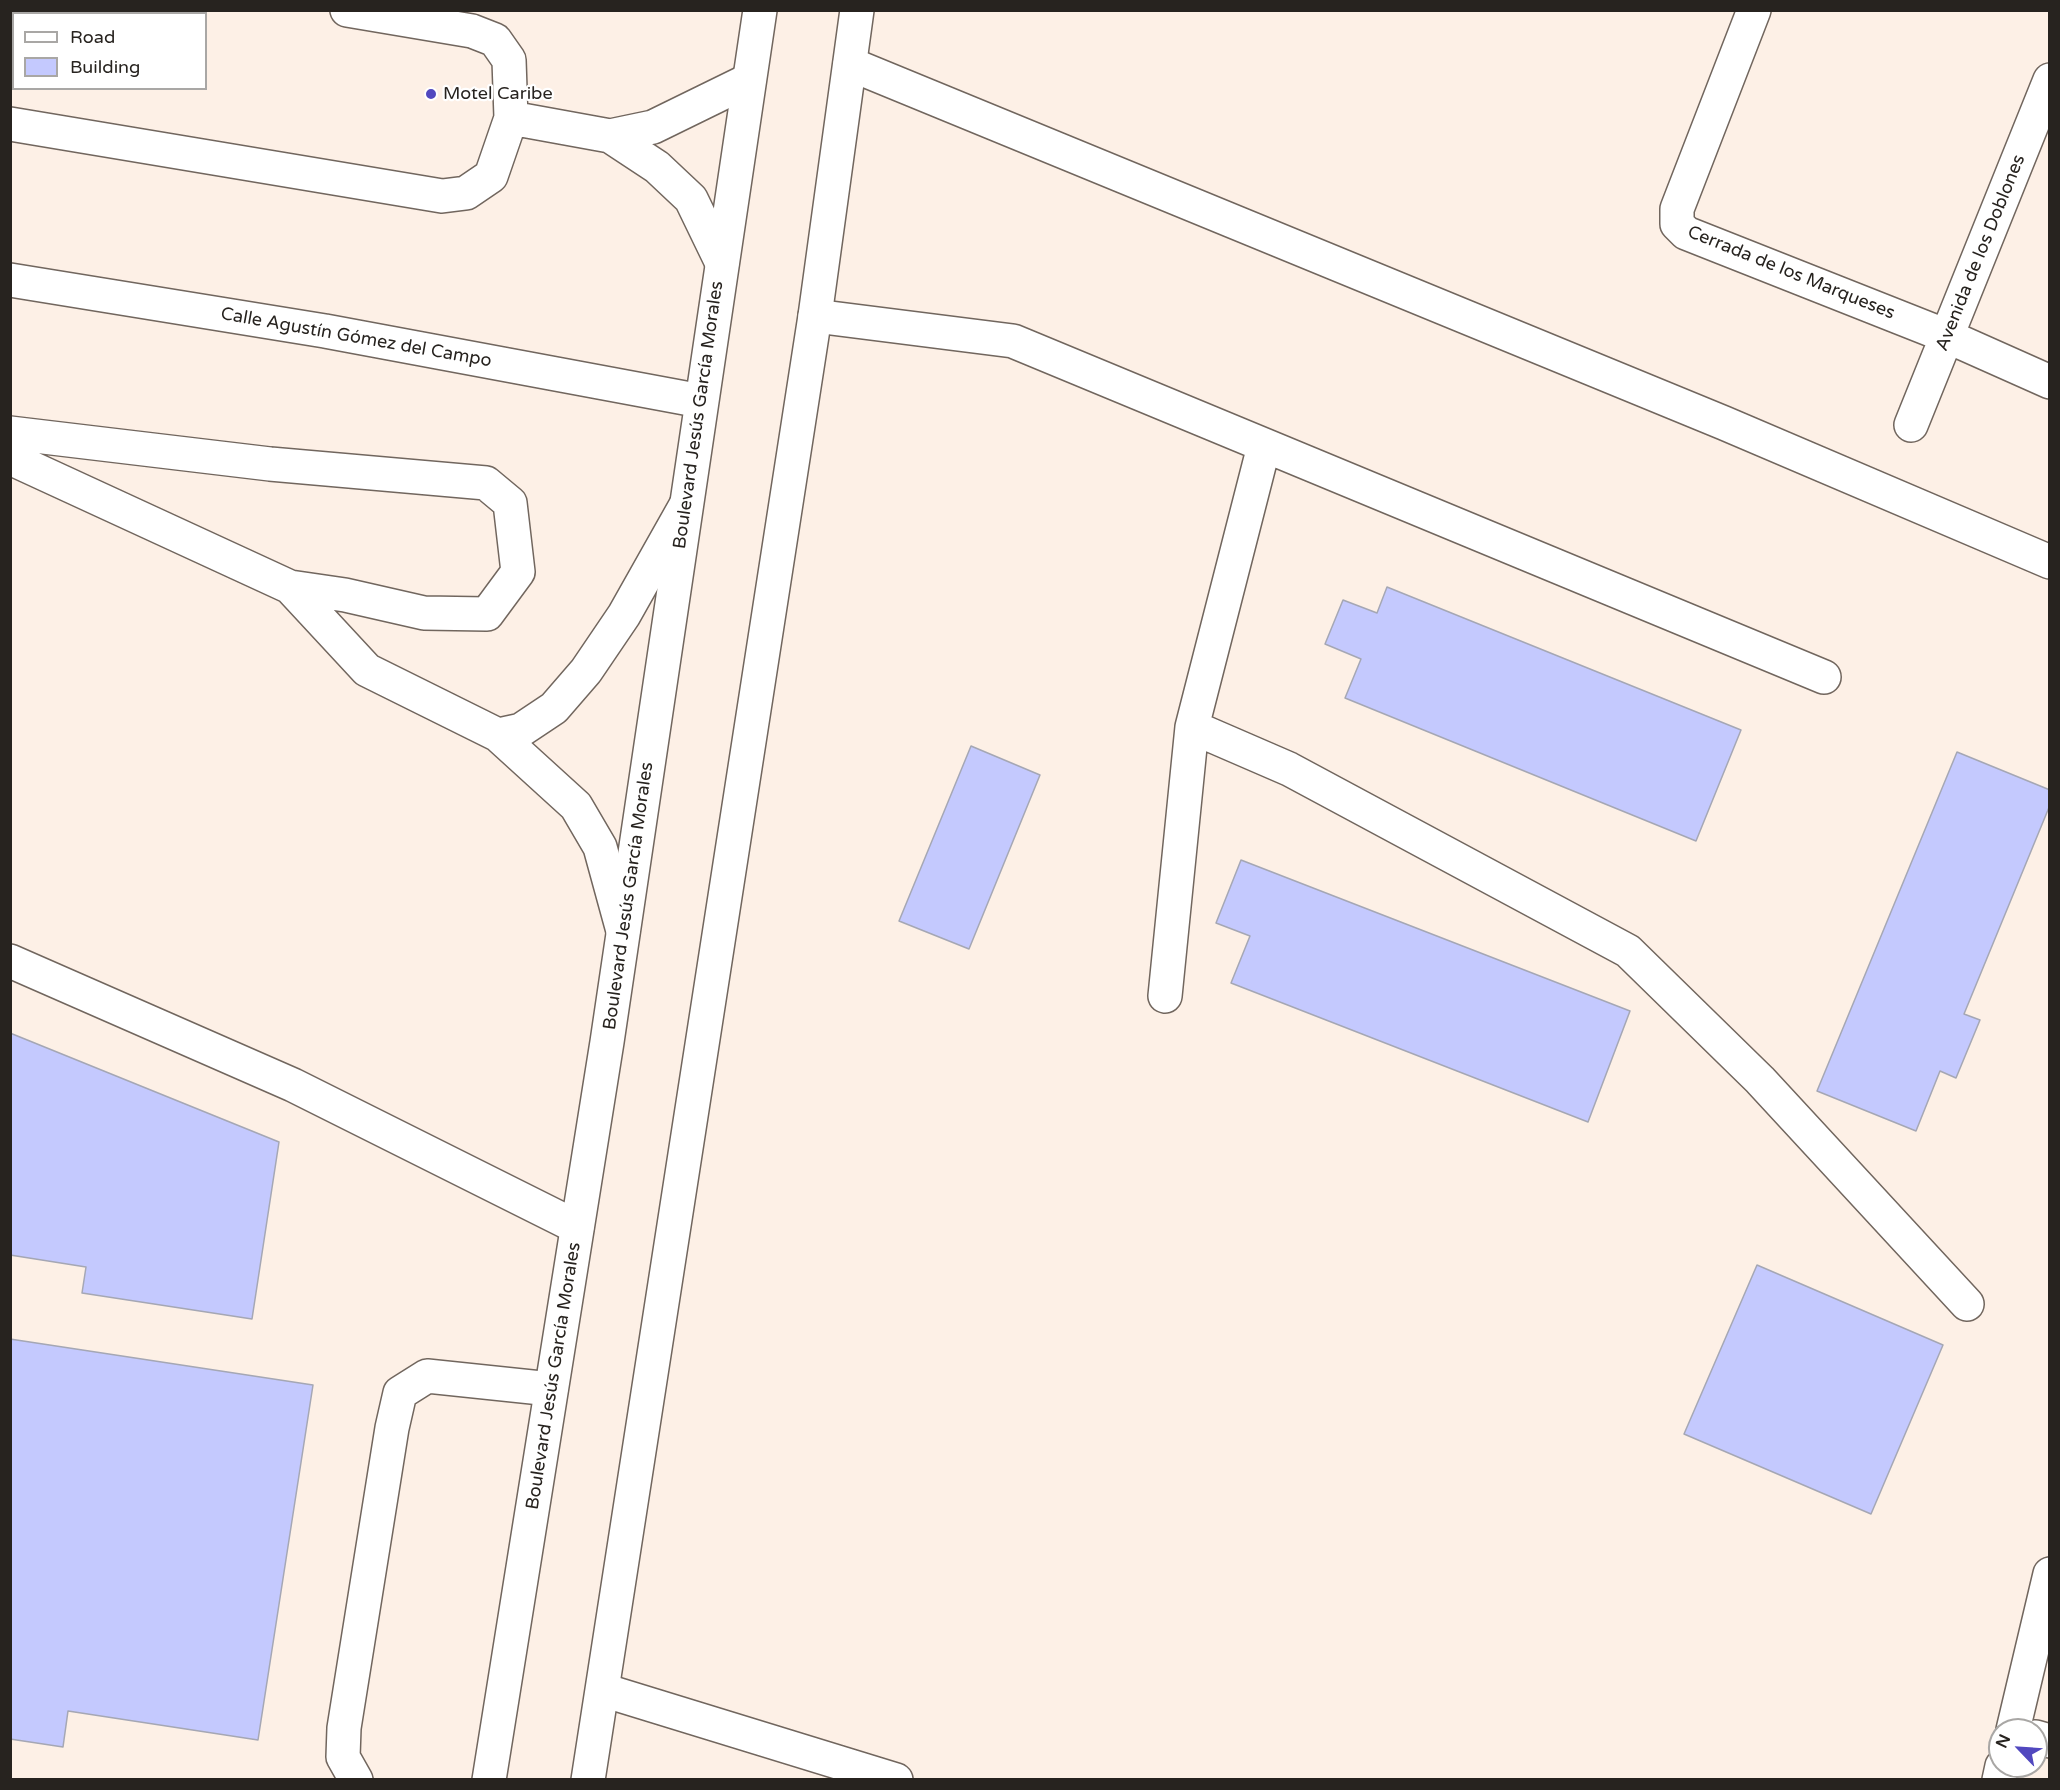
<!DOCTYPE html>
<meta charset="utf-8">
<style>
body{margin:0}
#map{position:relative;width:2060px;height:1790px;overflow:hidden;background:#fdf0e6;font-family:"Varela Round",sans-serif}
canvas{display:block}
.frame{position:absolute;inset:0;border:12px solid #27231f;pointer-events:none}
.legend{position:absolute;left:12px;top:12px;width:195px;height:78px;box-sizing:border-box;background:#fff;border:2px solid #a9a7a5;margin:0;padding:8px 10px;list-style:none;font-size:18px;color:#27231f}
.legend li{display:flex;align-items:center;gap:12px;height:30px}
.legend b{width:30px;border:2px solid #a9a7a5}
.north{position:absolute;left:1988px;top:1718px;width:60px;height:60px;box-sizing:border-box;background:#fff;border:2px solid #a9a7a5;border-radius:50%;rotate:295deg;font-size:16px;font-weight:700;line-height:24px;text-align:center;color:#27231f}
.north::after{content:'';display:block;margin:auto;width:21px;height:27px;background:#5148bf;clip-path:polygon(50% 0,100% 100%,50% 72%,0 100%)}
</style>
<div id="map">
<canvas width="2060" height="1790"></canvas>
<div class="frame"></div>
<ul class="legend">
<li><b style="height:8px;background:#fff"></b>Road</li>
<li><b style="height:16px;background:#c4c9fe"></b>Building</li>
</ul>
<div class="north">N</div>
</div>
<script>
const c = document.querySelector('canvas').getContext('2d');
c.lineJoin = 'round';
function fillPath(path, color) { c.fillStyle = color; c.fill(path, 'evenodd'); }
const shape = rows => new Path2D(rows.map(r => 'M' + r).join(''));
function strokePath(path, color, width, dash) { c.strokeStyle = color; c.lineWidth = width; c.lineCap = dash ? 'butt' : 'round'; c.setLineDash(dash || []); c.stroke(path); }
function write(font, color, halo, rows, align = 'center') {
  c.font = font + ' "Varela Round",sans-serif'; c.lineWidth = 4.5; c.setLineDash([]); c.textBaseline = 'middle'; c.strokeStyle = halo; c.fillStyle = color; for (const [text, x, y, turn = 0] of rows) {
    c.save(); c.translate(x, y); c.rotate((+turn || 0) * Math.PI / 180); c.textAlign = isNaN(turn) ? turn : align; if (halo) c.strokeText(text, 0, 0); c.fillText(text, 0, 0); c.restore();
  }
}
const building = shape([
 [1387,587,1741,730,1696,841,1345,698,1361,659,1325,644,1343,600,1377,613,1387,587],
 [971,746,1040,775,969,949,899,921,971,746],
 [1957,752,2050,790,2050,805,1964,1014,1980,1020,1956,1078,1940,1071,1916,1131,1817,1091,1957,752],
 [1241,860,1630,1011,1588,1122,1231,983,1250,936,1216,923,1241,860],
 [10,1033,279,1142,252,1319,82,1293,86,1267,10,1255,10,1033],
 [1757,1265,1943,1345,1871,1514,1684,1434,1757,1265],
 [10,1339,313,1385,258,1740,68,1711,63,1747,10,1739,10,1339]
]);
fillPath(building, '#c4c9fe');
strokePath(building, '#a5a7b4', 1.5);
const minor = shape([
 [1754,10,1677,209,1677,224,1686,233,1949,337,2050,382],
 [850,64,1724,423,2050,562],
 [511,118,610,136,657,167,691,199,722,263],
 [10,124,442,196,466,193,491,176,511,118,509,60,495,40,472,31,347,10],
 [610,136,653,127,749,80],
 [10,280,325,331,701,401],
 [815,316,1013,341,1824,677],
 [1911,425,2050,80],
 [10,433,270,464,486,483,510,503,518,572,487,614,424,613,345,595,290,587],
 [1264,446,1192,727,1289,769,1628,951,1760,1080,1967,1304],
 [10,458,290,587,367,670,498,735,576,806,600,847,623,931],
 [498,735,521,730,554,708,586,671,624,615,686,505],
 [10,961,293,1085,577,1227],
 [1165,996,1192,727],
 [603,1690,896,1780],
 [2013,1730,2050,1574],
 [2036,1737,2050,1741],
 [356,1780,343,1757,344,1728,392,1428,400,1393,427,1376,551,1389],
 [1999,1780,2002,1766]
]);
const major = shape([
 [489,1780,607,1042,760,10],
 [588,1780,815,316,857,10]
]);
strokePath(minor, '#71665e', 36);
strokePath(major, '#71665e', 36);
strokePath(minor, '#fff', 33);
strokePath(major, '#fff', 33);
for (const [x, y, r, color] of [
 [431,94,6,"#5148bf"]
]) { const dot = new Path2D(); dot.arc(x, y, r, 0, 2 * Math.PI); c.fillStyle = color; c.fill(dot); strokePath(dot, '#fff', 2); }
write('18px', '#27231f', '#fff', [
 ["Motel Caribe",443,94]
], 'left');
write('18px', '#27231f', '#fff', [
 ["Avenida de los Doblones",1981,253,-68],
 ["Cerrada de los Marqueses",1791,273,22],
 ["Calle Agustín Gómez del Campo",356,338,10],
 ["Boulevard Jesús García Morales",699,415,-82],
 ["Boulevard Jesús García Morales",629,896,-82],
 ["Boulevard Jesús García Morales",554,1376,-81]
]);
</script>
